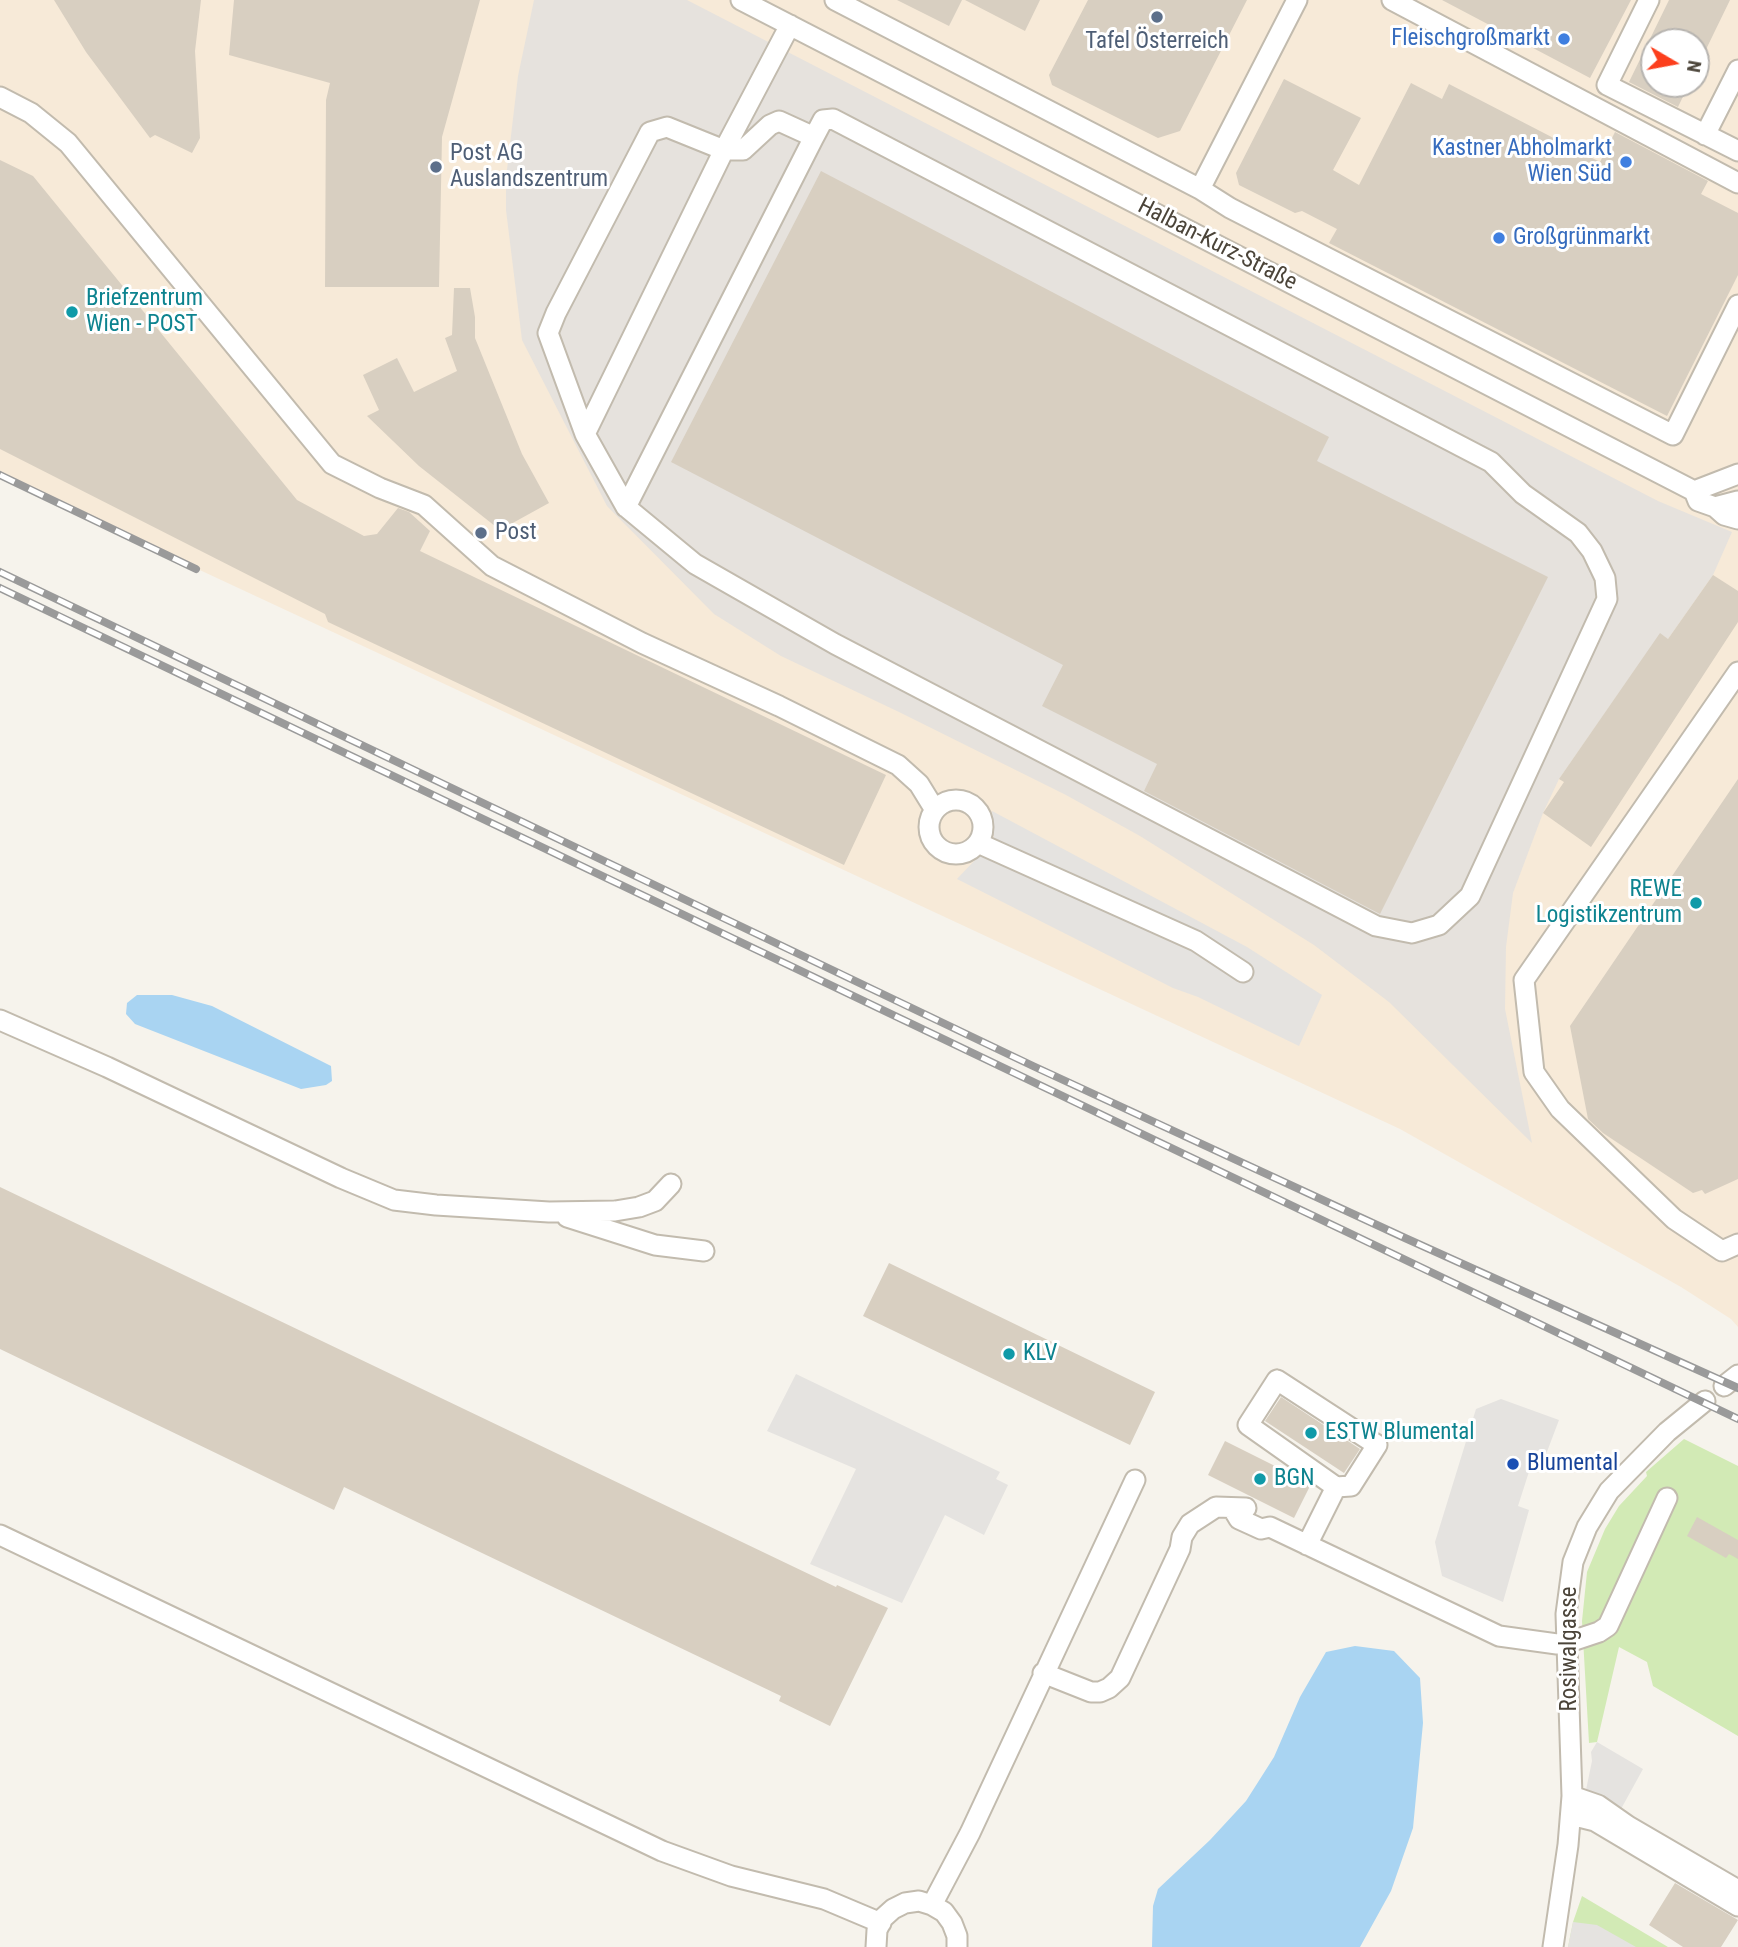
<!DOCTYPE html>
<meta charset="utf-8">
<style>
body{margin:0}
#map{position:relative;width:1738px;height:1947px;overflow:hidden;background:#f6f3ec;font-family:"Roboto Condensed",sans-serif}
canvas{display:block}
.north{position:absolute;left:1640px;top:28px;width:70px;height:70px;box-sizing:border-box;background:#fff;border:2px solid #b7b4b0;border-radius:50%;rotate:100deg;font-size:19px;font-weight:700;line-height:28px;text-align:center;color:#4b4439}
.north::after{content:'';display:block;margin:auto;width:24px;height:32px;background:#fc3f1d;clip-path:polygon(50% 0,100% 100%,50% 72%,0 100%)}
</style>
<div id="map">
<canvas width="1738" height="1947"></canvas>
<div class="north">N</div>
</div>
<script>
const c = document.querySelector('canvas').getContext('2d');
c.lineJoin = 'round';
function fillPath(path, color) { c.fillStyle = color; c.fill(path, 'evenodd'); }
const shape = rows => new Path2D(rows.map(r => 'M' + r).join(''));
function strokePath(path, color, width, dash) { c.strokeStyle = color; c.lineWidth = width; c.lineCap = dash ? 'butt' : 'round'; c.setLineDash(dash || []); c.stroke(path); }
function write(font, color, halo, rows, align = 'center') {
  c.font = font + ' "Roboto Condensed",sans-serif'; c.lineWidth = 6; c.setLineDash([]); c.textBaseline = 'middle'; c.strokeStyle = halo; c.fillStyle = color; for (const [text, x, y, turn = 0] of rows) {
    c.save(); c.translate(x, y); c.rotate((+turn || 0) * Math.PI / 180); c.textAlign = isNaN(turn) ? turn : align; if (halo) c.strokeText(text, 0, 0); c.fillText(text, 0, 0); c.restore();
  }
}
fillPath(shape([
 [0,0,1738,0,1738,1327,1731,1319,1681,1287,1400,1129,0,477],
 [1654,42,1696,42,1696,84,1654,84]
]), '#f7ead8');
fillPath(shape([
 [534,0,687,0,1658,501,1732,532,1713,575,1668,639,1660,634,1559,779,1543,813,1513,893,1506,947,1505,1009,1532,1143,1389,1002,1314,945,1140,836,1066,795,899,712,781,656,714,614,607,506,522,340,506,210,506,178,518,76]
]), '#e6e2dd');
fillPath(shape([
 [1684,1439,1738,1466,1738,1736,1653,1686,1647,1662,1619,1647,1597,1742,1589,1743,1582,1621,1587,1572,1605,1529,1619,1506,1647,1476,1646,1472],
 [1582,1896,1668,1947,1568,1947,1573,1922]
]), '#d2eab5');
fillPath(shape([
 [992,811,1247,947,1322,995,1299,1046,1198,997,1173,988,957,879,994,840],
 [796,1374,1000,1472,996,1479,1008,1485,984,1535,945,1515,902,1603,810,1564,856,1469,767,1431],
 [1501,1399,1559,1420,1545,1457,1534,1456,1518,1506,1529,1510,1503,1602,1442,1576,1435,1542,1476,1409],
 [1597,1742,1643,1769,1621,1809,1586,1790,1592,1761,1591,1752],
 [1573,1922,1597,1925,1636,1947,1568,1947]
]), '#e5e3e0');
fillPath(shape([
 [137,995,172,995,212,1006,331,1066,332,1081,326,1085,301,1089,135,1024,126,1014,127,1003],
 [1355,1646,1394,1651,1420,1678,1423,1723,1413,1828,1391,1891,1360,1947,1152,1947,1153,1906,1158,1889,1210,1840,1246,1801,1274,1757,1300,1697,1326,1652]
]), '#a9d4f2');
fillPath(shape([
 [54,0,201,0,195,51,200,138,192,153,155,135,150,138,86,52],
 [234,0,480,0,442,137,439,287,325,287,326,100,330,83,229,55],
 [897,0,962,0,949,26],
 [965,0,1040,0,1025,31],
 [1088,0,1247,0,1180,131,1158,138,1052,85,1049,75],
 [1442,0,1631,0,1590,78],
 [1669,0,1730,0,1696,70,1696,42,1654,42,1654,84,1689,84,1678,107,1629,82],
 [1284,79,1361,118,1333,170,1359,185,1411,83,1442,99,1449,84,1600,162,1615,132,1708,181,1701,194,1738,213,1738,275,1667,416,1329,243,1337,229,1302,211,1295,213,1239,185,1236,173],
 [0,160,33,176,297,500,364,536,377,534,398,508,409,512,430,531,420,551,886,775,844,865,328,622,325,614,0,449],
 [821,171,1329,437,1317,461,1548,577,1380,914,1144,791,1157,764,1042,706,1063,665,671,462],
 [454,288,470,288,475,317,475,338,522,454,549,503,500,530,419,466,367,416,379,410,363,375,397,358,414,392,457,371,445,338,452,335],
 [1713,575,1738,591,1738,622,1591,847,1543,813,1564,782,1559,779,1660,633,1668,639],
 [1738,779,1738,1179,1705,1194,1702,1190,1693,1193,1603,1133,1588,1119,1570,1026],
 [0,1187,836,1587,837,1585,888,1608,830,1726,779,1701,781,1696,344,1487,334,1510,0,1349],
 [889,1263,1155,1392,1130,1445,863,1316],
 [1281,1397,1360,1449,1344,1473,1265,1421],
 [1225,1441,1311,1484,1294,1518,1208,1475],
 [1697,1517,1738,1540,1738,1559,1729,1554,1726,1558,1687,1536],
 [1675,1883,1738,1920,1721,1947,1683,1947,1649,1925]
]), '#d8cfc1');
const minor = shape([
 [741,0,1694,491,1698,501,1715,507,1724,515,1738,519],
 [835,0,1200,189,1230,208,1673,435,1738,305],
 [1392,0,1738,183],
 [1649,0,1607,85,1738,151],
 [0,97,31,113,68,143,332,464,380,488,424,505,492,566,642,643,779,706,898,765,919,784,935,810],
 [1705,135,1738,70],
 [1200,189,1297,0],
 [585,434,626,507,814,137,779,121,770,125,743,150,724,150,667,127,650,132,556,313,548,333,585,434,724,150,790,25],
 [1694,491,1738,474],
 [626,507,695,564,835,644,1376,926,1412,933,1439,925,1470,896,1607,599,1605,578,1592,551,1578,533,1523,494,1491,462,833,119,823,120,814,137],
 [1715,507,1738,501],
 [1738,672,1524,980,1534,1072,1560,1109,1674,1219,1722,1251,1738,1244],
 '929 827a27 27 0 1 1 54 0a27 27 0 1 1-54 0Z',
 [978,843,1196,941,1243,972],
 [0,1020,107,1067,341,1178,394,1200,436,1205,549,1212,615,1211,639,1207,655,1201,671,1184],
 [567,1217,655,1245,704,1251],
 [1277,1380,1377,1445,1351,1486,1336,1487,1248,1425,1277,1380],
 [1724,1386,1738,1375],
 [1233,1509,1239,1519,1261,1529,1270,1527,1499,1636,1557,1644,1566,1643,1599,1632,1608,1626,1667,1498],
 [0,1535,662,1851,731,1876,824,1899,881,1923],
 [1307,1545,1336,1487],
 [1043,1673,1091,1692,1100,1692,1109,1688,1120,1678,1180,1549,1182,1537,1190,1524,1216,1507,1246,1508],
 [1572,1796,1598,1805,1628,1826,1738,1890],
 [1571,1815,1595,1821,1738,1906],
 [932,1905,970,1833,1135,1480],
 [876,1947,877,1930,883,1918,893,1909,905,1903,919,1901,932,1905,944,1912,952,1923,957,1936,957,1947],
 [1553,1947,1568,1845,1572,1796,1566,1614,1573,1562,1587,1527,1609,1491,1667,1432,1705,1401]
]);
strokePath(minor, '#c2bbae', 23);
strokePath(minor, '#fff', 19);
const rail = shape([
 [0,475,196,569],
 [0,572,1033,1066,1405,1238,1738,1388],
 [0,588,1738,1419]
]);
strokePath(rail, '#9a9a9a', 8);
strokePath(rail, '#fff', 5, [16]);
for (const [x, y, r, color] of [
 [1157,17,7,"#5c6f8a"],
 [1564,39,7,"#3f7fe0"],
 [1626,162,7,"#3f7fe0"],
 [436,167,7,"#5c6f8a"],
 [1499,238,7,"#3f7fe0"],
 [72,312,7,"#0f9aa8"],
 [481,533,7,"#5c6f8a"],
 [1696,903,7,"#0f9aa8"],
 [1009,1354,7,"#0f9aa8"],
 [1311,1433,7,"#0f9aa8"],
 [1513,1464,7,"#1a4fb4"],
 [1260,1479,7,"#0f9aa8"]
]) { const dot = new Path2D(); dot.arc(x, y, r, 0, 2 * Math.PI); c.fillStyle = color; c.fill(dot); strokePath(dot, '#fff', 2.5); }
write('23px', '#366cbe', '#fff', [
 ["Fleischgroßmarkt",1550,39],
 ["Kastner Abholmarkt",1612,149],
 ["Wien Süd",1612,175],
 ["Großgrünmarkt",1513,238,"left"]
], 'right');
write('23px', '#4e5e75', '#fff', [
 ["Tafel Österreich",1157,42,"center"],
 ["Post AG",450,154],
 ["Auslandszentrum",450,180],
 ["Post",495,533]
], 'left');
write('23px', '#4b4439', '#fff', [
 ["Halban-Kurz-Straße",1217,245,27],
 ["Rosiwalgasse",1570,1649,-90]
]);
write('23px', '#0d838f', '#fff', [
 ["Briefzentrum",86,299],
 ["Wien - POST",86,325],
 ["REWE",1682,890,"right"],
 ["Logistikzentrum",1682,916,"right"],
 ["KLV",1023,1354],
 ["ESTW Blumental",1325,1433],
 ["BGN",1274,1479]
], 'left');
write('23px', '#164399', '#fff', [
 ["Blumental",1527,1464]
], 'left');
</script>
